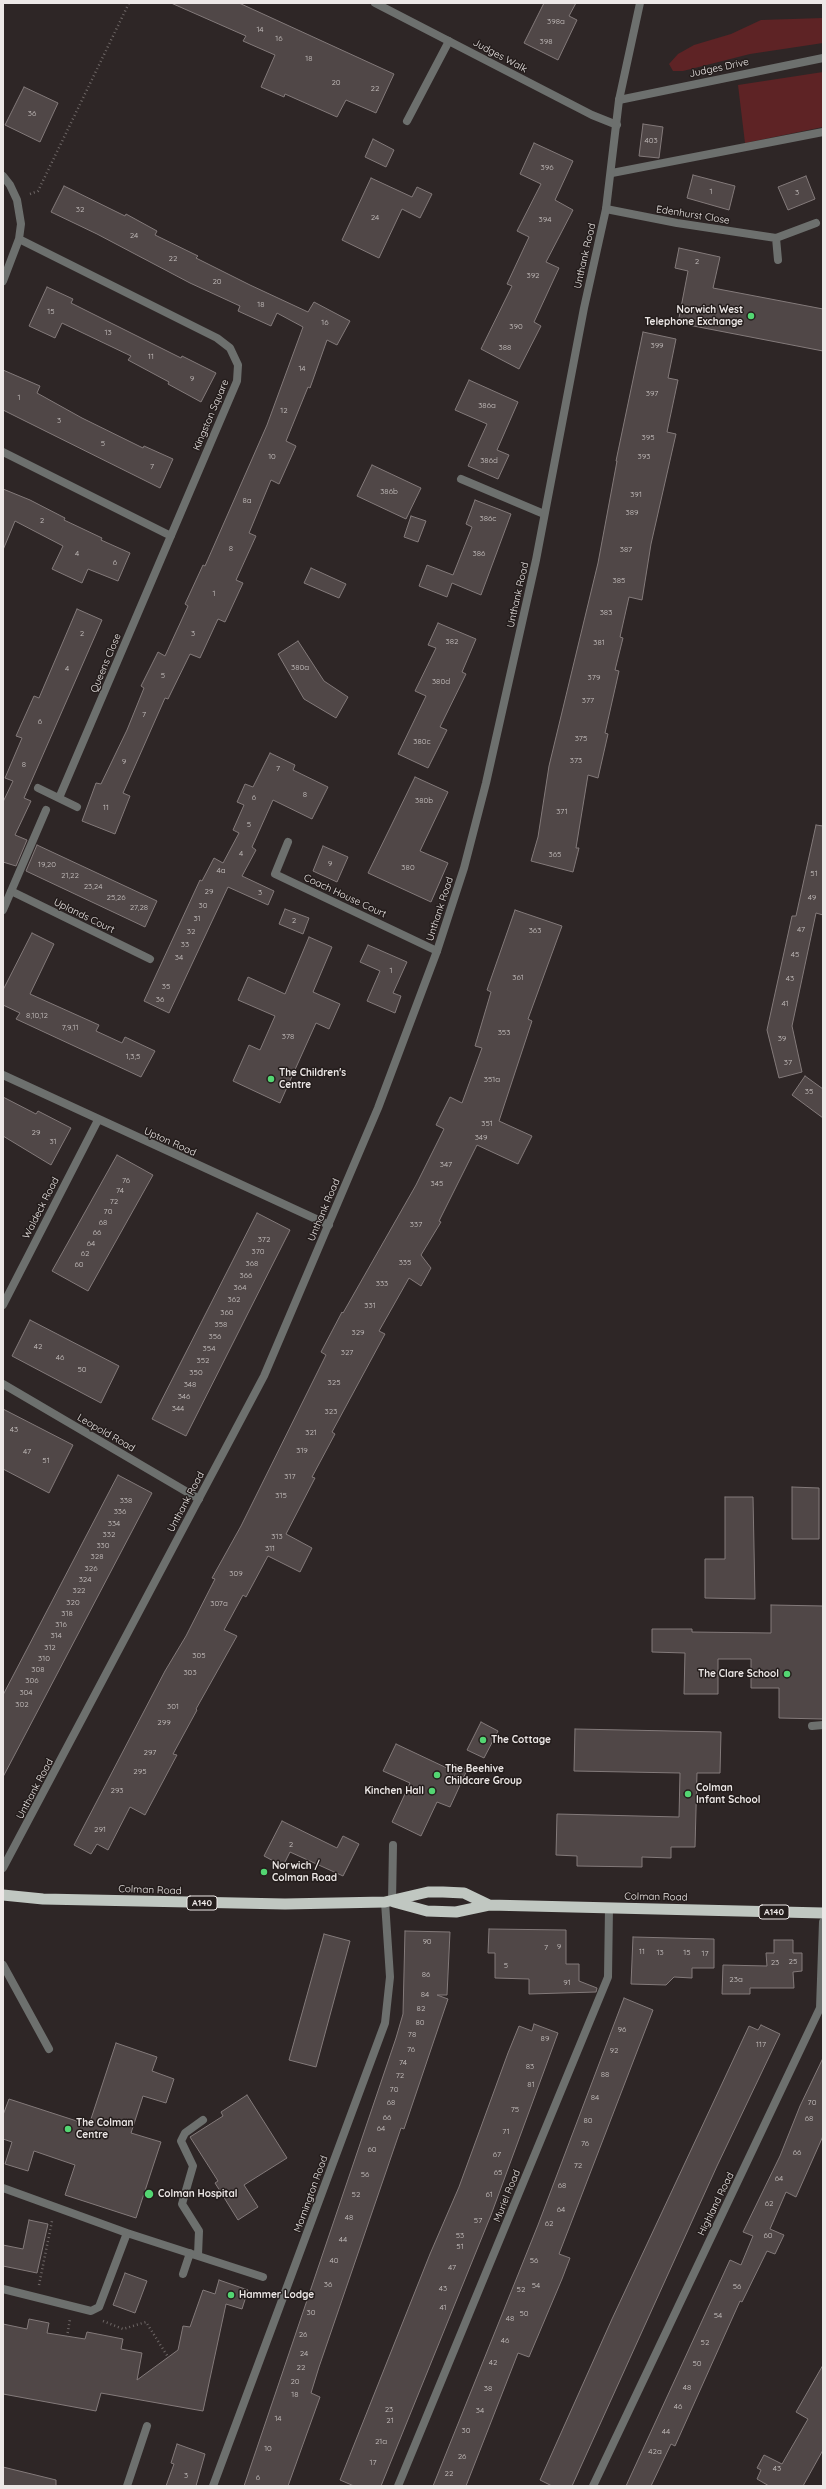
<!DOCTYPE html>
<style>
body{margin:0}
#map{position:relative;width:826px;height:2489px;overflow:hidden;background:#2e2626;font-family:Quicksand,sans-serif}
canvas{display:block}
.frame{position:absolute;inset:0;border:4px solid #ede8e7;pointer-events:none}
</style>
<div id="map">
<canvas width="826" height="2489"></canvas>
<div class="frame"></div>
</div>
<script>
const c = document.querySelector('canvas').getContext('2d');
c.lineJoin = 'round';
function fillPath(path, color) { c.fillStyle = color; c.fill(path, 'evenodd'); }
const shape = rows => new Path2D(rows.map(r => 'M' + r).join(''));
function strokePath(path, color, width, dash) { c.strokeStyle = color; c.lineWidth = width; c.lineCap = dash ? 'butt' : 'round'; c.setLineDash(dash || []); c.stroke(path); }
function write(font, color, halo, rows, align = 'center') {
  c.font = font + ' Quicksand,sans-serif'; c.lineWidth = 3; c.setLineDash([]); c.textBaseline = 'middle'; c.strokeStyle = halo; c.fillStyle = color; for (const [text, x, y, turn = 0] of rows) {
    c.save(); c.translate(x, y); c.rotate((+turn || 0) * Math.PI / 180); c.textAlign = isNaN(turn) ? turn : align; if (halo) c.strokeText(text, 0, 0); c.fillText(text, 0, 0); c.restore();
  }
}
fillPath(shape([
 [823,18,823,43,750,54,683,71,673,71,669,64,678,54,694,45,731,34,761,20],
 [823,72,823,127,745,143,738,85]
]), '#5e2325');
const building = shape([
 [171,3,239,3,394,74,376,113,346,100,337,117,285,94,284,97,261,87,275,55,243,41,246,36,171,3],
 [544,3,576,3,569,16,577,20,558,60,524,43,544,3],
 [24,87,58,103,40,142,5,125,24,87],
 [643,124,663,127,659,158,639,156,643,124],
 [373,139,394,150,386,167,365,157,373,139],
 [534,143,573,161,555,200,573,210,546,262,559,268,534,322,541,326,519,369,481,349,512,286,507,284,529,237,517,231,541,184,520,174,534,143],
 [693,175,735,186,729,210,687,198,693,175],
 [806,176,815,199,788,210,778,187,806,176],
 [371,178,412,197,417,187,432,194,420,218,402,209,379,258,342,240,371,178],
 [64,186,125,216,126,214,157,231,155,235,198,256,196,258,250,285,308,312,314,302,350,321,337,345,327,340,310,388,308,387,286,441,296,446,279,484,271,480,249,533,256,536,236,580,243,583,225,622,218,619,200,658,190,654,168,699,165,698,123,793,130,796,115,834,82,821,96,783,101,784,127,730,144,688,141,686,158,652,165,656,188,606,185,604,203,565,205,566,267,425,303,327,277,313,271,326,238,311,240,306,190,283,97,234,51,212,64,186],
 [679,248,720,257,713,288,823,309,823,351,678,323,688,271,675,268,679,248],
 [47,287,73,299,71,303,181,358,182,356,216,373,201,402,168,384,169,382,128,360,131,356,62,323,55,338,29,326,47,287],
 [643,332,676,339,668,378,678,380,667,432,676,434,651,544,642,600,629,597,620,637,623,638,615,670,619,671,605,733,608,734,598,778,588,775,576,848,579,848,573,872,531,861,538,837,549,766,598,563,617,461,616,461,643,332],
 [3,370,40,386,37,393,82,418,143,448,144,446,173,459,160,488,3,410,3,370],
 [469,380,518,402,497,450,509,455,498,479,468,466,487,424,455,410,469,380],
 [372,465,421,488,406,519,357,496,372,465],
 [3,489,30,500,65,518,64,520,102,538,101,540,130,553,118,581,88,569,82,583,52,569,63,546,15,521,3,550,3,489],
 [475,500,511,514,481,595,452,583,447,597,419,586,427,565,453,575,472,527,466,524,475,500],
 [411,516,426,521,418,542,404,537,411,516],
 [311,568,346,584,339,598,304,583,311,568],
 [77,609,102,620,24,798,31,801,15,835,27,840,16,866,3,862,3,802,13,781,5,778,22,738,16,736,34,696,39,698,77,609],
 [438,623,476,639,462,672,466,674,440,727,447,730,428,768,398,754,426,696,415,691,436,648,428,645,438,623],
 [298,641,324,681,348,697,336,718,304,699,278,654,298,641],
 [270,753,295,765,293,770,328,787,312,819,273,800,252,847,256,850,242,876,274,891,268,905,228,887,169,1013,144,1001,200,880,202,881,214,858,223,863,239,833,233,830,244,805,237,802,245,784,253,787,270,753],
 [415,777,448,792,420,851,448,863,431,902,368,873,415,777],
 [816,825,823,826,823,915,816,913,792,1026,802,1072,779,1078,767,1030,792,916,796,916,816,825],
 [37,845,157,901,145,927,26,871,37,845],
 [323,846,348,857,337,882,313,871,323,846],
 [285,909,309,918,303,934,279,924,285,909],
 [515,910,562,926,528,1019,532,1021,499,1121,532,1136,518,1164,477,1145,439,1221,441,1222,421,1255,431,1268,421,1286,409,1278,379,1331,385,1334,332,1432,335,1434,312,1477,315,1478,286,1534,312,1548,300,1572,268,1556,246,1597,243,1595,224,1630,237,1636,196,1709,197,1710,173,1754,177,1755,145,1815,130,1807,108,1850,97,1844,91,1854,74,1845,165,1671,186,1636,215,1579,212,1578,241,1526,326,1355,321,1352,342,1312,343,1313,416,1185,444,1129,436,1125,450,1097,462,1103,482,1048,475,1046,491,992,487,990,515,910],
 [32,933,54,944,30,994,99,1025,96,1031,122,1043,125,1037,155,1051,141,1077,16,1019,20,1013,3,1005,3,990,32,933],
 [309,937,332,947,313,992,340,1004,329,1029,316,1023,280,1103,233,1081,249,1045,260,1050,275,1016,238,1000,248,977,285,994,309,937],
 [368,945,407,962,393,993,401,996,395,1013,367,1001,380,971,360,962,368,945],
 [805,1076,823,1089,823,1118,792,1095,805,1076],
 [3,1097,36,1114,38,1111,71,1128,51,1165,3,1136,3,1097],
 [117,1155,153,1175,88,1291,52,1271,117,1155],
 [257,1213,290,1230,186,1436,152,1419,257,1213],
 [30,1320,119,1366,101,1403,12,1356,30,1320],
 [3,1409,73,1445,49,1493,3,1469,3,1409],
 [118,1475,152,1493,3,1777,3,1695,118,1475],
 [792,1487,819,1488,819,1539,792,1539,792,1487],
 [725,1497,753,1497,755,1599,705,1598,705,1559,725,1559,725,1497],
 [771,1605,823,1606,823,1719,779,1718,779,1688,751,1688,751,1659,718,1659,718,1694,684,1694,685,1653,652,1652,652,1629,692,1629,692,1632,771,1633,771,1605],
 [481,1722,498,1731,484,1758,467,1750,481,1722],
 [575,1729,721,1732,720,1773,697,1773,695,1847,671,1847,671,1858,642,1857,642,1867,577,1866,577,1856,556,1855,557,1814,679,1817,680,1773,574,1771,575,1729],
 [396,1744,449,1769,452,1763,467,1770,450,1807,437,1802,421,1836,392,1822,410,1783,383,1771,396,1744],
 [282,1821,337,1848,343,1836,359,1844,343,1876,290,1852,283,1866,264,1856,282,1821],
 [489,1929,566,1930,566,1964,579,1964,579,1981,597,1988,596,1992,529,1994,529,1979,495,1978,495,1953,488,1953,489,1929],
 [405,1931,450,1932,447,1995,437,1995,448,1999,404,2129,401,2128,319,2367,311,2393,320,2397,288,2486,244,2486,396,2038,403,2014,405,1931],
 [324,1934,350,1941,316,2067,289,2060,324,1934],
 [633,1937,714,1939,714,1968,692,1968,692,1978,674,1977,666,1985,631,1984,633,1937],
 [774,1940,793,1940,793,1953,802,1953,802,1971,793,1972,794,1988,750,1988,750,1994,722,1994,723,1965,767,1966,766,1953,774,1953,774,1940],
 [624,1998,653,2010,559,2254,570,2258,562,2279,529,2357,518,2353,466,2486,433,2486,538,2225,624,1998],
 [534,2024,558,2033,491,2215,381,2486,354,2486,340,2480,430,2254,459,2187,508,2053,519,2026,532,2031,534,2024],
 [761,2025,780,2034,717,2166,572,2486,552,2486,540,2480,612,2319,749,2026,758,2030,761,2025],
 [116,2043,157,2057,152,2071,174,2079,166,2103,143,2096,131,2133,161,2142,136,2218,65,2195,75,2165,34,2151,28,2171,5,2164,12,2142,3,2139,3,2115,9,2099,89,2125,116,2043],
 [823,2058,823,2136,796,2197,786,2192,770,2229,784,2235,775,2254,767,2251,742,2302,740,2301,675,2446,671,2444,651,2486,626,2486,730,2260,741,2265,753,2236,743,2232,780,2156,800,2106,823,2058],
 [247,2095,287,2158,244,2185,258,2207,238,2220,215,2183,218,2181,190,2137,223,2116,221,2112,247,2095],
 [29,2220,48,2224,37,2273,3,2266,3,2245,23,2249,29,2220],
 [125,2273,147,2281,135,2313,113,2305,125,2273],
 [219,2280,248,2290,242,2309,226,2304,203,2411,101,2393,96,2411,3,2394,3,2324,27,2329,29,2319,49,2323,47,2333,85,2339,87,2332,123,2339,121,2349,142,2353,137,2380,178,2350,183,2326,190,2327,203,2290,215,2294,219,2280],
 [823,2365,823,2450,803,2486,769,2486,757,2479,761,2470,757,2468,764,2455,782,2464,808,2419,796,2412,823,2365],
 [177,2444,205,2454,196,2486,166,2486,174,2464,171,2463,177,2444],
 [3,2467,56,2480,56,2486,3,2486,3,2467]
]);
fillPath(building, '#504747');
strokePath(building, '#837a7a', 1);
strokePath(shape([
 [30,194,38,191,129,3],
 [39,2285,52,2221],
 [103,2321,123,2329,146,2322,168,2357],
 [67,2337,70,2319]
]), '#6e6766', 2.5, [1, 3]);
strokePath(shape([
 [407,121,449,41],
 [612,173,823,132],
 [812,1726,823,1725],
 [392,1902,393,1845],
 [3,1965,49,2049],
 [3,2188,127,2233],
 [198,2255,199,2231,182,2204,193,2166,181,2141,185,2133,203,2120],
 [183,2274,190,2253],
 [3,2289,91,2311,99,2307,127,2233,263,2277],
 [127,2486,147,2426]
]), '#6d706e', 8);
strokePath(shape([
 [375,3,592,115,617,125],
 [619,100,823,58],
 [3,176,10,185,17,200,21,224,19,239,3,281],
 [606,209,677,223,776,238,816,223],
 [776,238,778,260],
 [19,239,217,338,230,348,238,365,237,381,59,798],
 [3,452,171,536],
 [461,479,544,514],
 [38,788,77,807],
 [288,842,275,874,437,951],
 [11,891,150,959],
 [3,910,46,810],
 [3,1075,329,1225],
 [3,1305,98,1120],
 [3,1384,199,1499],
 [213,2486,385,2023,390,1977,385,1902],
 [398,2486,608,1977,609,1908],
 [593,2486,820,2008,823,1922]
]), '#6d706e', 8);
strokePath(shape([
 [3,1868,264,1376,378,1108,437,951,464,868,486,783,536,560,584,308,606,209,619,100,640,3]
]), '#6d706e', 8);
strokePath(shape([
 [3,1895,43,1899,285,1904,385,1902,428,1892,443,1892,464,1893,489,1905],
 [394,1902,427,1911,456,1912,489,1905,823,1913]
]), '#c0c7c1', 11);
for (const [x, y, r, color] of [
 [751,316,4,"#53d672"],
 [271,1079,4,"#53d672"],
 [787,1674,4,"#53d672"],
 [483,1740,4,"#53d672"],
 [437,1775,4,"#53d672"],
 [432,1791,4,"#53d672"],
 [688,1794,4,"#53d672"],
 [264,1872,4,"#53d672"],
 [68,2129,4,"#53d672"],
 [149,2194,5,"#53d672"],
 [231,2295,4,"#53d672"]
]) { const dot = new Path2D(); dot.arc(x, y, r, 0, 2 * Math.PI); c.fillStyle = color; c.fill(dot); strokePath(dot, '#241d1c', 1.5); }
write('8px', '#c6c0bf', null, [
 ["398a",556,22],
 ["14",260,30],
 ["16",279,39],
 ["398",546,42],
 ["18",309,59],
 ["20",336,83],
 ["22",375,89],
 ["36",32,114],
 ["403",651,141],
 ["396",547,168],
 ["1",711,192],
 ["3",797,193],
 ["32",80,210],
 ["24",375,218],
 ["394",545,220],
 ["24",134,236],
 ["22",173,259],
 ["2",697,262],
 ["392",533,276],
 ["20",217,282],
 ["18",261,305],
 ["15",51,312],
 ["16",325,323],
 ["390",516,327],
 ["13",108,333],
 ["399",657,346],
 ["388",505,348],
 ["11",151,357],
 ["14",302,369],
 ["9",192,379],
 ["397",652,394],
 ["1",19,398],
 ["386a",487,406],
 ["12",284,411],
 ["3",59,421],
 ["395",648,438],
 ["5",103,444],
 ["10",272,457],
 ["393",644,457],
 ["386d",489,461],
 ["7",152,467],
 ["386b",389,492],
 ["391",636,495],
 ["8a",247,501],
 ["389",632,513],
 ["386c",488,519],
 ["2",42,521],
 ["8",231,549],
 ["387",626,550],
 ["4",77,554],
 ["386",479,554],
 ["6",115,563],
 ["385",619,581],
 ["1",214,594],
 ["383",606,613],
 ["2",82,634],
 ["3",193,634],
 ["382",452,642],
 ["381",599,643],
 ["380a",300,668],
 ["4",67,669],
 ["5",163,676],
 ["379",594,678],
 ["380d",441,682],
 ["377",588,701],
 ["7",144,715],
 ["6",40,722],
 ["375",581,739],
 ["380c",422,742],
 ["373",576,761],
 ["9",124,762],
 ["8",24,765],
 ["7",278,769],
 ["8",305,795],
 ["6",254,798],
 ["380b",424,801],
 ["11",106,808],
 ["371",562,812],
 ["5",249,825],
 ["4",241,854],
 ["365",555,855],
 ["9",330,864],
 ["19,20",47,865],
 ["380",408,868],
 ["4a",221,871],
 ["51",814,874],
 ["21,22",70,876],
 ["23,24",93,887],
 ["29",209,892],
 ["3",260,893],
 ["25,26",116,898],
 ["49",812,898],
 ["30",203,906],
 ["27,28",139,908],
 ["31",197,919],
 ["2",294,921],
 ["47",801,930],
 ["363",535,931],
 ["32",191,932],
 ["33",185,945],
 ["45",795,955],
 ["34",179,958],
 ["1",391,971],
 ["361",518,978],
 ["43",790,979],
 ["35",166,987],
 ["36",160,1000],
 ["41",785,1004],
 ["8,10,12",37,1016],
 ["7,9,11",70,1028],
 ["353",504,1033],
 ["378",288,1037],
 ["39",782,1039],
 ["1,3,5",133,1057],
 ["37",788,1063],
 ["351a",492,1080],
 ["35",809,1092],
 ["351",487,1124],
 ["29",36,1133],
 ["349",481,1138],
 ["31",53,1142],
 ["347",446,1165],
 ["76",126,1181],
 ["345",437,1184],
 ["74",120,1191],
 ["72",114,1202],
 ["70",108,1212],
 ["68",103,1223],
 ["337",416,1225],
 ["66",97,1233],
 ["372",264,1240],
 ["64",91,1244],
 ["370",258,1252],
 ["62",85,1254],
 ["335",405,1263],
 ["368",252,1264],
 ["60",79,1265],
 ["366",246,1276],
 ["333",382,1284],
 ["364",240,1288],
 ["362",234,1300],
 ["331",370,1306],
 ["360",227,1313],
 ["358",221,1325],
 ["329",358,1333],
 ["356",215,1337],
 ["42",38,1347],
 ["354",209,1349],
 ["327",347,1353],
 ["46",60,1358],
 ["352",203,1361],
 ["50",82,1370],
 ["350",196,1373],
 ["325",334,1383],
 ["348",190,1385],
 ["346",184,1397],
 ["344",178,1409],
 ["323",331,1412],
 ["43",14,1430],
 ["321",311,1433],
 ["319",302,1451],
 ["47",27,1452],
 ["51",46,1461],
 ["317",290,1477],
 ["315",281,1496],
 ["338",126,1501],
 ["336",120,1512],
 ["334",114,1524],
 ["332",109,1535],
 ["313",277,1537],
 ["330",103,1546],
 ["311",270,1549],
 ["328",97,1557],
 ["326",91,1569],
 ["309",236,1574],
 ["324",85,1580],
 ["322",79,1591],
 ["320",73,1603],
 ["307a",219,1604],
 ["318",67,1614],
 ["316",61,1625],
 ["314",56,1636],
 ["312",50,1648],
 ["305",199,1656],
 ["310",44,1659],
 ["308",38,1670],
 ["303",190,1673],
 ["306",32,1681],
 ["304",26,1693],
 ["302",22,1705],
 ["301",173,1707],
 ["299",164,1723],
 ["297",150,1753],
 ["295",140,1772],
 ["293",117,1791],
 ["291",100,1830],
 ["2",291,1845],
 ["90",427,1942],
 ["9",559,1947],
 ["7",546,1948],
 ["11",642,1952],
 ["13",660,1953],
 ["15",687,1953],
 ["17",705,1954],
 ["25",793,1962],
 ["23",775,1963],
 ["5",506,1966],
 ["86",426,1975],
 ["23a",736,1980],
 ["91",567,1983],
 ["84",425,1995],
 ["82",421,2009],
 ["80",420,2023],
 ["96",622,2030],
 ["78",412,2035],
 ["89",545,2039],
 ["117",761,2045],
 ["76",411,2050],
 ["92",614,2051],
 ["74",403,2063],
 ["83",530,2067],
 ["88",605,2075],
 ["72",400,2076],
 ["81",531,2085],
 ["70",394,2090],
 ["84",595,2098],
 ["68",391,2103],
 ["70",812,2103],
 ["75",515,2110],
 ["66",387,2118],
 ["68",809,2119],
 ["80",588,2121],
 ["64",381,2129],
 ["71",506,2132],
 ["76",585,2144],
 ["60",372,2150],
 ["66",797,2153],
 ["67",497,2155],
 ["72",578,2166],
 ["65",498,2173],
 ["56",365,2175],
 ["64",779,2179],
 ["68",562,2186],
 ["52",356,2195],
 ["61",489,2195],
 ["62",769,2204],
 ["64",561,2210],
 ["48",349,2218],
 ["57",478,2221],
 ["62",549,2224],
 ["53",460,2236],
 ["60",768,2236],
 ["44",343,2240],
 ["51",460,2247],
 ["40",334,2261],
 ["56",534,2261],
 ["47",452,2268],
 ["36",328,2285],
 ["54",536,2286],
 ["56",737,2287],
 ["43",443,2289],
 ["52",521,2290],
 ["41",443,2308],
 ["30",311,2313],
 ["50",524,2314],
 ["54",718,2316],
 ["48",510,2319],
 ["26",303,2335],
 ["46",505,2341],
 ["52",705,2343],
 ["24",304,2354],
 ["42",493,2363],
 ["50",697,2364],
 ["22",301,2368],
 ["20",295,2382],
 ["48",687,2388],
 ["38",488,2389],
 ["18",295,2395],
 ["46",678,2407],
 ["23",389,2410],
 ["34",480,2411],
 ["14",278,2419],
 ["21",390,2421],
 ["30",466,2431],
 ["44",666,2432],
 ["21a",381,2442],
 ["10",268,2449],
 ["42a",655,2452],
 ["26",462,2457],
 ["17",373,2463],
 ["43",777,2469],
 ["22",449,2474],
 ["3",186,2476],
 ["6",258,2478]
]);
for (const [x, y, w] of [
 [202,1903,30],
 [774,1912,30]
]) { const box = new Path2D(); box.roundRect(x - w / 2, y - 7, w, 14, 3); c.fillStyle = '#241d1c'; c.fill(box); strokePath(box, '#ede8e7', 1); }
write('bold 9px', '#ede8e7', null, [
 ["A140",202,1903],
 ["A140",774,1912]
]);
write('10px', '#ede8e7', '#241d1c', [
 ["Judges Walk",500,56,28],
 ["Judges Drive",719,68,-12],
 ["Edenhurst Close",693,215,9],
 ["Unthank Road",585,256,-77],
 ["Kingston Square",211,415,-67],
 ["Unthank Road",518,595,-77],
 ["Queens Close",106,663,-67],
 ["Coach House Court",345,896,25],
 ["Unthank Road",440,909,-72],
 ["Uplands Court",84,916,26],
 ["Upton Road",170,1142,24],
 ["Waldeck Road",41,1208,-63],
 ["Unthank Road",324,1210,-67],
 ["Leopold Road",106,1433,30],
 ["Unthank Road",186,1502,-62],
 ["Unthank Road",35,1789,-62],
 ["Colman Road",150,1890,2],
 ["Colman Road",656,1897,1],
 ["Mornington Road",311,2194,-70],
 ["Muriel Road",507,2196,-68],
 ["Highland Road",716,2204,-64]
]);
write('bold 10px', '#ede8e7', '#241d1c', [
 ["Norwich West",743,310,"right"],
 ["Telephone Exchange",743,322,"right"],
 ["The Children's",279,1073],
 ["Centre",279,1085],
 ["The Clare School",779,1674,"right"],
 ["The Cottage",491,1740],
 ["The Beehive",445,1769],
 ["Childcare Group",445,1781],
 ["Colman",696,1788],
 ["Infant School",696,1800],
 ["Kinchen Hall",424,1791,"right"],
 ["Norwich /",272,1866],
 ["Colman Road",272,1878],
 ["The Colman",76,2123],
 ["Centre",76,2135],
 ["Colman Hospital",158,2194],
 ["Hammer Lodge",239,2295]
], 'left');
</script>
